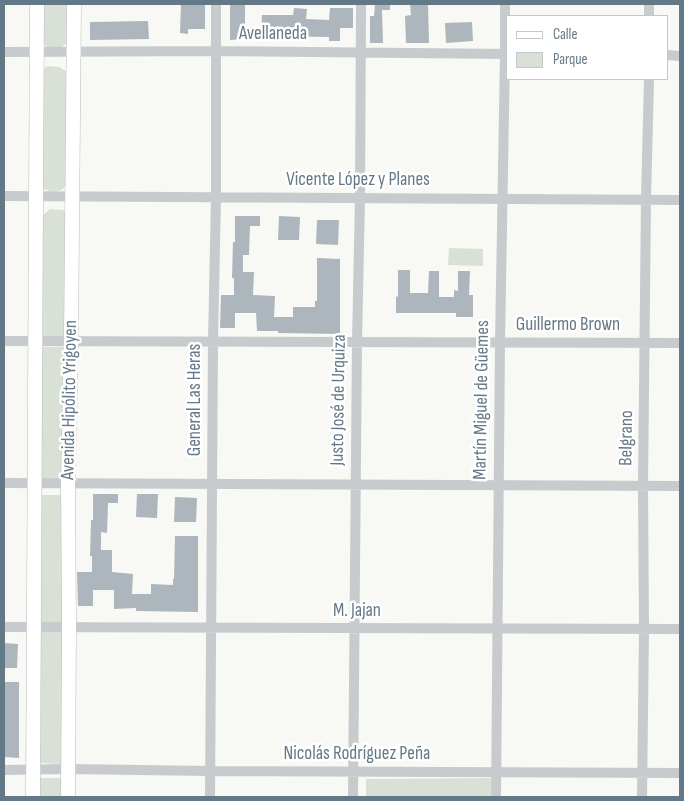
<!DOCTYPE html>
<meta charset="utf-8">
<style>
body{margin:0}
#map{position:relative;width:684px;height:801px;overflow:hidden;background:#f8f8f4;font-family:"Sofia Sans Condensed",sans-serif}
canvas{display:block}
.frame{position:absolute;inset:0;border:5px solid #647988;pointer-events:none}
.legend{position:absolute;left:506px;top:15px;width:162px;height:65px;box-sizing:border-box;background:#fff;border:1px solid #c1c9cf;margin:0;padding:6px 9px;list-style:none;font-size:15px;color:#647988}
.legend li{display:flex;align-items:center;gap:10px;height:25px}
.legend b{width:25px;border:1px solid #c1c9cf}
</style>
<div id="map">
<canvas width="684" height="801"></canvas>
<div class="frame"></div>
<ul class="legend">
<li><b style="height:6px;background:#fff"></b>Calle</li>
<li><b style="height:14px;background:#d9e0d5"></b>Parque</li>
</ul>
</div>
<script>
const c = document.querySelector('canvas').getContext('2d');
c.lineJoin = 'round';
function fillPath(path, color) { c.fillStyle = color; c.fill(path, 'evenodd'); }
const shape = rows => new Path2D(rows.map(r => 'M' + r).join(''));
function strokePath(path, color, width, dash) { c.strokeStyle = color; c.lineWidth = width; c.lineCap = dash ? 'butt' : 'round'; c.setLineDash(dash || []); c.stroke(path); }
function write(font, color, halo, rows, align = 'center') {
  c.font = font + ' "Sofia Sans Condensed",sans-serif'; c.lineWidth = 5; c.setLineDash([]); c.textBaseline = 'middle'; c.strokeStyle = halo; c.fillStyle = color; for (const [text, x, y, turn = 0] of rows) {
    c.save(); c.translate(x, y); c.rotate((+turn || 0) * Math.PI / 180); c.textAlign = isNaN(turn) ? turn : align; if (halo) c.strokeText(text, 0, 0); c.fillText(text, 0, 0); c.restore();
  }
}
fillPath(shape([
 [42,4,70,4,70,41,60,48,47,47,42,42],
 [47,66,59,67,66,71,69,76,67,184,62,190,52,192,44,189,40,178,40,73],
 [50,209,64,210,68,217,66,338,41,338,41,217],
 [449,248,483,249,483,266,448,265],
 [41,347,65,347,63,479,39,479],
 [39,495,63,495,64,625,41,625],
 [40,632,63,632,62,764,39,763],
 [39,778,61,778,61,797,39,797],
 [491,778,491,797,366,797,366,779]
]), '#d9e0d5');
fillPath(shape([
 [181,4,205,4,205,29,188,29,188,34,180,33],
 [230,4,245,4,245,39,230,40],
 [375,4,390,4,390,10,382,10,383,43,370,43,370,16,374,16],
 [410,4,428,4,429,43,406,43,405,16,411,15],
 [294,8,307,9,306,19,329,20,330,8,353,8,353,28,340,28,340,41,329,41,329,37,261,36,262,15,293,15],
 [148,21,149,39,90,40,90,22],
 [472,22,473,41,446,43,445,23],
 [235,216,260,216,260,226,250,226,249,255,243,255,243,272,254,272,253,295,275,296,274,317,293,317,293,307,315,307,315,301,317,301,317,258,340,259,340,334,278,333,278,331,257,331,256,313,235,313,235,328,220,328,221,295,234,295,234,278,232,278,233,242,235,242],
 [279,216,300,217,299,240,278,240],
 [317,220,339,220,338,245,316,244],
 [398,270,410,270,410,293,428,293,429,271,439,271,439,297,454,297,454,290,458,291,458,271,470,271,469,295,473,295,473,317,456,317,456,313,396,313,396,296,398,297],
 [93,494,118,494,118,503,108,503,107,533,101,532,101,550,112,550,112,572,133,574,132,594,151,594,151,584,173,585,173,579,174,579,175,536,198,536,198,612,136,611,136,608,114,609,114,590,93,590,93,606,78,606,77,572,92,572,92,556,90,556,91,520,93,520],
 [137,494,158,494,157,518,136,517],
 [175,497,197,498,196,522,174,522],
 [4,643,18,644,17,668,4,668],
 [4,682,19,682,19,758,4,757]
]), '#adb6bc');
const secondary = shape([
 [33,797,37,4],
 [68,797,69,627,68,483,71,341,74,4]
]);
strokePath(secondary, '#b7bdc1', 15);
strokePath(shape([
 [649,4,649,16],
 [4,52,215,51,508,54],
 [668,55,680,56],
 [4,196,680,200],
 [4,341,680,343],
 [4,483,680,486],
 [4,627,680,629],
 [4,770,68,769,210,771,680,773],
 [210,797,213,342,216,197,216,4],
 [353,797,357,342,360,198,361,4],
 [496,797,500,343,505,54,505,4],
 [642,797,644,629,643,486,646,200,649,79]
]), '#c7cbce', 10);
strokePath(secondary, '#fff', 14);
write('19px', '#647988', '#fff', [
 ["Avellaneda",273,34],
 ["Vicente López y Planes",358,180],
 ["Guillermo Brown",568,325],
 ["Avenida Hipólito Yrigoyen",70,400,-89],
 ["General Las Heras",195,400,-90],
 ["Justo José de Urquiza",339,400,-89],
 ["Martín Miguel de Güemes",482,400,-89],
 ["Belgrano",627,438,-89],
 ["M. Jajan",357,611],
 ["Nicolás Rodríguez Peña",357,754]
]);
</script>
